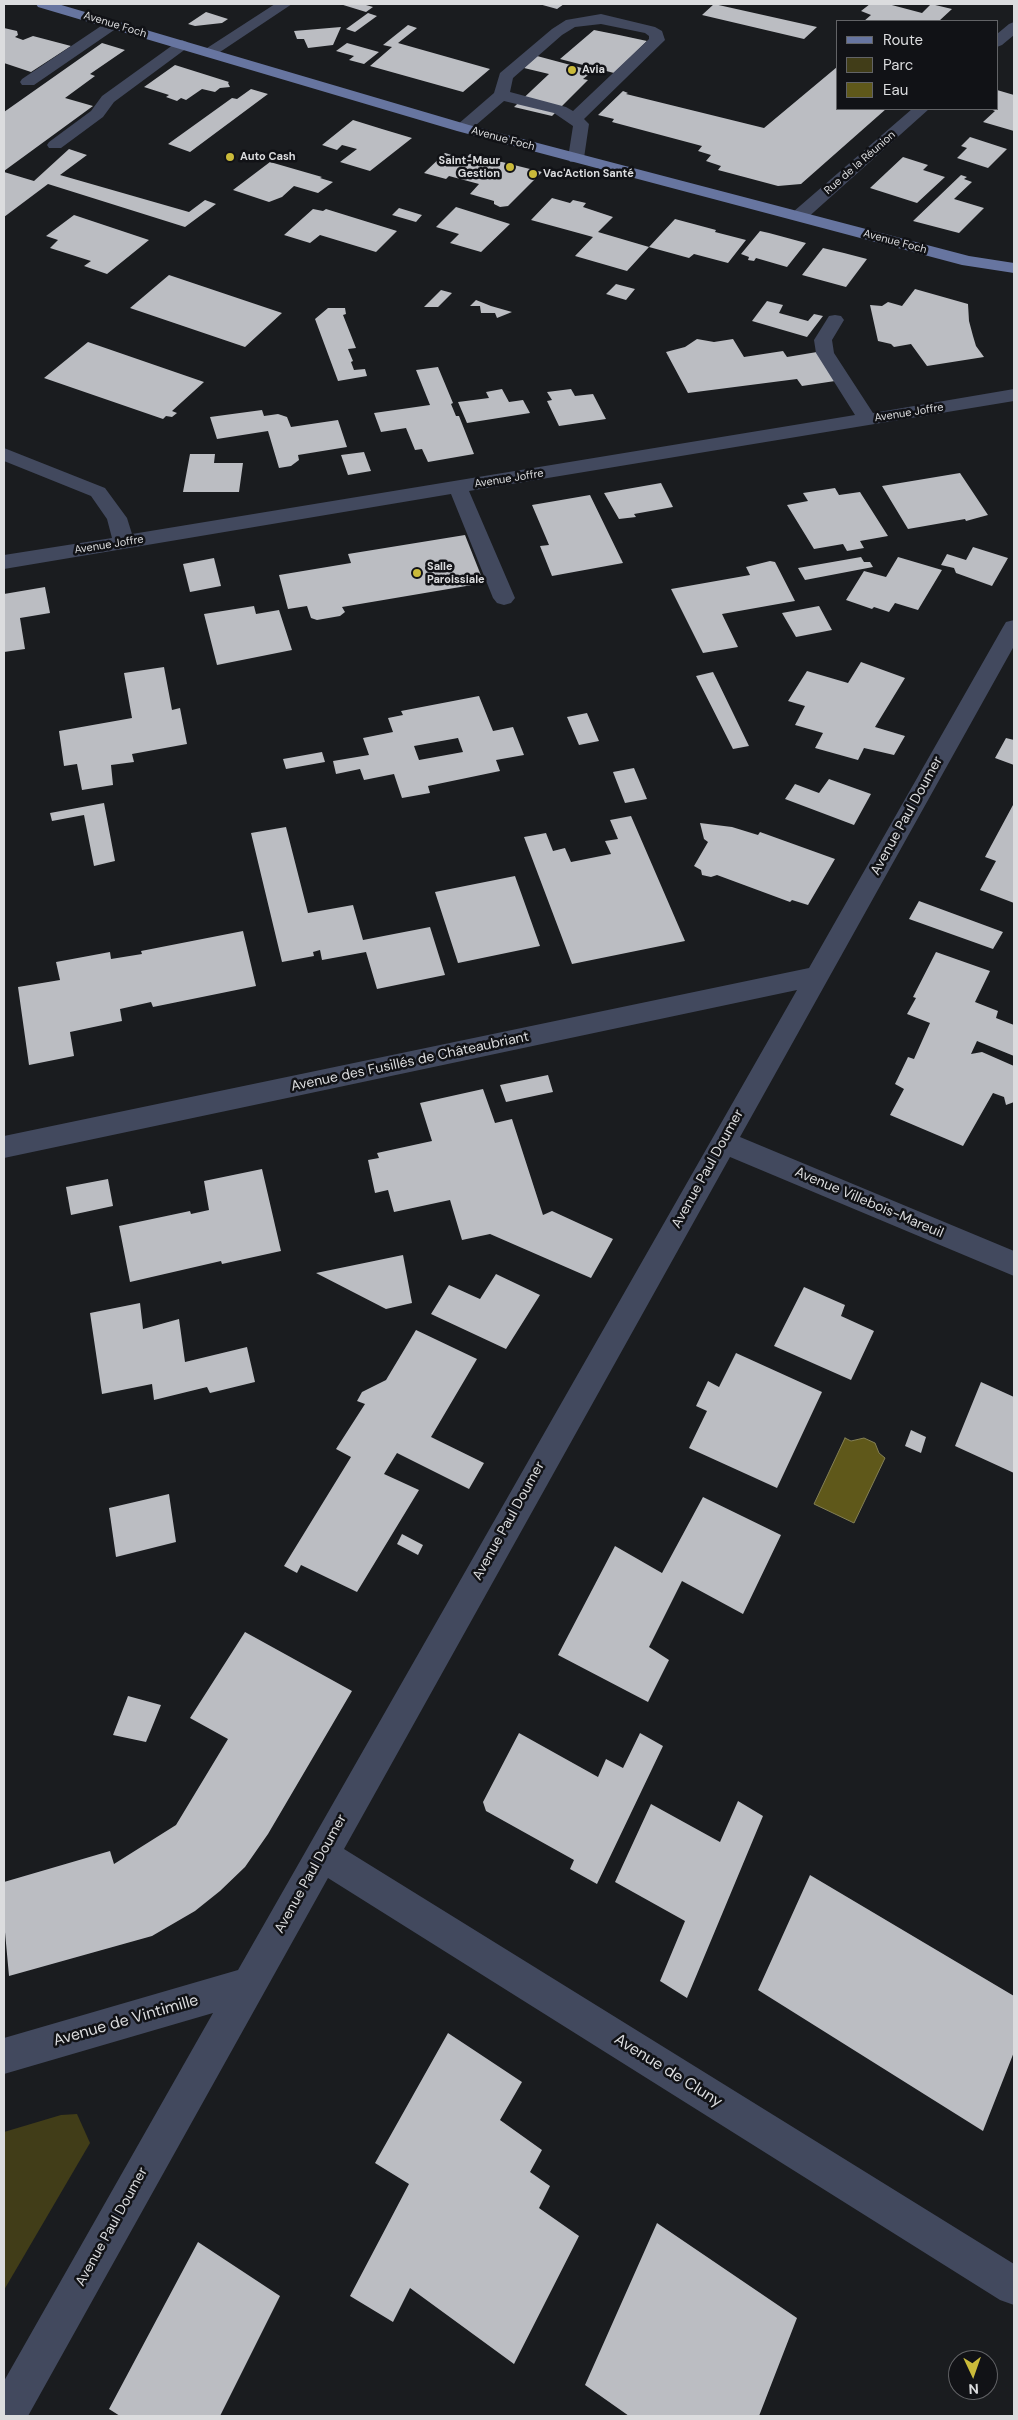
<!DOCTYPE html>
<meta charset="utf-8">
<style>
body{margin:0}
#map{position:relative;width:1018px;height:2420px;overflow:hidden;background:#1a1c1f;font-family:"DM Sans",sans-serif}
canvas{display:block}
.frame{position:absolute;inset:0;border:5px solid #dbdcde;pointer-events:none}
.legend{position:absolute;left:836px;top:20px;width:162px;height:90px;box-sizing:border-box;background:#111216;border:1px solid #626366;margin:0;padding:6px 9px;list-style:none;font-size:15px;color:#dbdcde}
.legend li{display:flex;align-items:center;gap:10px;height:25px}
.legend b{width:25px;border:1px solid #626366}
.north{position:absolute;left:948px;top:2350px;width:50px;height:50px;box-sizing:border-box;background:#111216;border:1px solid #626366;border-radius:50%;rotate:177deg;font-size:14px;font-weight:700;line-height:20px;text-align:center;color:#dbdcde}
.north::after{content:'';display:block;margin:auto;width:18px;height:22px;background:#caba3a;clip-path:polygon(50% 0,100% 100%,50% 72%,0 100%)}
</style>
<div id="map">
<canvas width="1018" height="2420"></canvas>
<div class="frame"></div>
<ul class="legend">
<li><b style="height:6px;background:#6775a0"></b>Route</li>
<li><b style="height:14px;background:#413d18"></b>Parc</li>
<li><b style="height:14px;background:#5f581a"></b>Eau</li>
</ul>
<div class="north">N</div>
</div>
<script>
const c = document.querySelector('canvas').getContext('2d');
c.lineJoin = 'round';
function fillPath(path, color) { c.fillStyle = color; c.fill(path, 'evenodd'); }
const shape = rows => new Path2D(rows.map(r => 'M' + r).join(''));
function strokePath(path, color, width, dash) { c.strokeStyle = color; c.lineWidth = width; c.lineCap = dash ? 'butt' : 'round'; c.setLineDash(dash || []); c.stroke(path); }
function write(font, color, halo, rows, align = 'center') {
  c.font = font + ' "DM Sans",sans-serif'; c.lineWidth = 5; c.setLineDash([]); c.textBaseline = 'middle'; c.strokeStyle = halo; c.fillStyle = color; for (const [text, x, y, turn = 0] of rows) {
    c.save(); c.translate(x, y); c.rotate((+turn || 0) * Math.PI / 180); c.textAlign = isNaN(turn) ? turn : align; if (halo) c.strokeText(text, 0, 0); c.fillText(text, 0, 0); c.restore();
  }
}
fillPath(shape([
 [77,2114,90,2143,4,2290,4,2132,61,2115]
]), '#413d18');
const water = shape([
 [845,1438,851,1441,864,1438,875,1443,879,1453,885,1458,854,1523,814,1504,845,1438]
]);
fillPath(water, '#5f581a');
strokePath(water, '#848055', 1);
fillPath(shape([
 [340,4,368,4,366,5,373,7,366,12],
 [539,4,564,4,557,9],
 [714,4,817,27,804,39,702,15],
 [870,4,888,4,922,13,931,4,952,9,939,21,864,21,871,15,861,11],
 [206,12,228,19,222,23,195,26,188,24],
 [368,13,377,16,355,32,346,29],
 [408,25,417,28,398,43,490,69,463,92,370,66,392,47,383,45],
 [341,27,333,45,308,48,304,39,297,39,294,31],
 [4,28,17,31,18,35,15,37,23,40,33,36,71,46,31,72,4,63],
 [594,30,619,35,647,41,614,73,560,59],
 [102,43,125,50,90,74,95,76,65,98,93,106,4,171,4,112],
 [347,43,379,52,364,64,349,60,354,56,336,51],
 [537,56,593,71,583,79,588,80,552,116,514,107,549,74,524,68],
 [175,65,229,82,228,83,230,87,220,88,215,92,202,89,186,100,181,98,177,101,166,97,169,95,144,87],
 [837,67,837,109,886,109,801,184,778,186,718,170,721,166,706,161,711,155,698,151,702,146,612,122,614,119,598,115,623,91,628,93,626,94,764,128],
 [251,89,268,94,190,152,168,144,232,98,237,99],
 [997,90,1014,95,1014,131,983,122,995,111,990,109,997,109],
 [353,120,382,129,412,138,370,171,340,162,357,149,342,145,337,150,322,145],
 [970,137,1007,149,988,168,957,158,967,148,961,146],
 [69,149,87,155,60,175,189,212,205,200,216,204,185,227,48,184,4,217,4,172,34,181],
 [445,153,465,159,470,154,542,172,508,206,500,207,494,204,494,201,470,194,479,184,449,176,446,179,424,173],
 [903,157,928,165,923,170,945,177,917,203,870,188],
 [270,162,322,177,320,178,333,182,318,193,294,186,282,197,269,202,233,190],
 [961,175,967,177,964,179,972,182,954,199,984,208,959,233,913,221],
 [552,198,570,203,573,200,586,203,583,207,613,217,598,232,649,247,627,271,575,256,593,237,531,220],
 [456,207,510,224,481,252,450,243,459,234,436,227],
 [399,208,422,215,416,222,392,215],
 [313,209,323,211,326,209,397,231,376,252,320,235,310,243,284,235],
 [74,215,149,240,107,274,84,266,91,261,50,248,58,240,46,236],
 [675,219,716,230,715,232,746,240,728,263,694,254,689,258,649,247],
 [760,231,769,233,806,243,787,267,756,258,754,261,748,260,749,257,741,254],
 [823,248,844,253,867,259,846,287,802,275],
 [169,275,282,313,245,347,130,308],
 [616,284,635,289,626,300,606,294],
 [915,289,968,304,969,321,973,336,976,346,984,357,927,366,911,344,894,347,891,344,878,341,870,305,882,306,888,302,902,306],
 [441,290,452,293,438,307,424,307],
 [476,300,491,306,512,312,497,318,495,313,481,313,480,306,470,306],
 [767,301,783,305,779,313,808,321,814,314,823,316,807,337,752,321],
 [328,308,345,308,346,314,343,315,356,348,348,349,353,361,351,362,354,370,365,369,367,376,338,381,315,319],
 [697,339,714,342,733,339,744,357,783,351,787,357,817,352,835,381,802,386,797,379,688,393,666,352,685,347],
 [88,342,204,382,172,411,177,413,172,417,166,416,163,419,44,378],
 [438,367,453,403,451,404,456,416,459,416,474,454,428,462,422,449,415,450,406,428,381,432,374,413,430,405,416,370],
 [502,389,509,402,523,400,530,413,467,423,458,402,489,398,486,392],
 [571,389,575,396,593,394,606,419,559,426,547,401,552,400,547,392],
 [262,410,264,416,278,414,287,417,291,427,338,420,347,447,298,455,299,460,291,466,279,468,268,431,217,439,210,417],
 [364,452,371,471,348,475,341,455],
 [190,454,215,454,214,463,243,463,239,492,183,492],
 [960,473,988,515,966,521,965,519,908,529,882,486],
 [661,483,673,507,634,514,636,517,619,519,604,493],
 [835,488,839,495,860,492,888,536,860,541,864,548,847,551,843,544,814,549,787,505,808,501,803,493],
 [590,495,623,563,552,576,540,546,549,545,532,505],
 [465,535,484,583,342,607,345,612,340,616,317,620,311,618,307,606,288,609,279,575,351,563,348,554],
 [973,547,1008,558,992,586,956,573,954,568,941,565,947,554,966,560],
 [861,557,864,562,870,562,873,567,805,580,798,568],
 [898,557,942,570,918,610,895,603,889,612,874,607,872,609,846,600,864,571,886,577],
 [214,558,221,586,190,592,183,564],
 [770,561,775,562,795,601,722,614,738,647,703,653,671,589,750,575,746,567],
 [45,587,50,613,20,618,25,649,4,652,4,594],
 [254,606,256,614,279,610,292,650,217,665,204,614],
 [819,606,832,630,796,637,782,613],
 [861,662,905,678,875,727,905,736,894,755,864,748,858,760,815,748,823,733,795,725,805,706,788,701,807,671,848,683],
 [164,667,172,710,180,708,187,744,132,754,134,762,111,765,113,785,82,790,77,764,64,766,59,731,132,718,124,673],
 [713,672,716,678,749,746,733,749,696,676],
 [479,696,493,731,513,727,524,755,496,760,500,771,428,786,430,793,402,798,394,774,364,780,360,769,336,774,333,761,369,755,363,738,393,732,388,718,403,715,401,711],
 [458,738,463,752,419,760,414,746],
 [587,713,599,741,579,745,567,717],
 [1006,738,1014,740,1014,765,995,758],
 [322,752,325,762,286,769,283,759],
 [634,768,647,799,625,803,613,772],
 [829,779,871,794,854,825,785,799,795,784,819,793],
 [104,803,115,861,94,866,84,815,52,821,50,813],
 [1013,805,1014,805,1014,903,980,890,996,861,985,857],
 [631,816,685,941,572,964,524,837,546,833,553,851,565,848,571,862,611,854,605,841,618,839,610,820],
 [700,823,732,827,758,835,760,832,835,859,808,905,792,900,790,902,717,875,711,877,702,875,701,870,694,866,708,842,704,839],
 [286,827,308,913,353,905,363,940,430,927,445,975,377,989,366,952,322,960,320,950,313,952,314,956,282,962,251,833],
 [515,876,540,946,458,963,435,892],
 [919,901,1003,932,993,949,909,919],
 [243,931,256,986,153,1007,151,1002,120,1009,122,1021,70,1032,74,1056,29,1065,18,987,60,980,56,962,110,952,111,959,142,954,141,951],
 [936,952,990,971,975,1002,998,1011,996,1018,1014,1025,1014,1056,977,1041,971,1054,982,1052,1014,1066,1014,1102,1006,1105,1004,1097,993,1093,963,1146,890,1115,904,1089,895,1084,908,1057,914,1059,930,1023,907,1014,916,998,913,997],
 [548,1075,553,1092,506,1102,500,1085],
 [483,1089,495,1123,512,1119,543,1215,552,1211,613,1239,591,1278,490,1234,462,1240,450,1200,394,1212,388,1190,375,1193,368,1160,379,1158,377,1153,432,1141,420,1103],
 [262,1169,281,1251,222,1264,221,1261,130,1282,119,1226,190,1211,191,1214,209,1210,204,1181],
 [108,1179,113,1206,71,1215,66,1187],
 [403,1255,412,1303,386,1309,316,1273],
 [496,1274,540,1295,506,1349,431,1314,449,1285,480,1299],
 [804,1287,845,1305,841,1316,874,1331,851,1380,774,1346],
 [140,1303,143,1329,179,1319,185,1362,247,1347,255,1382,210,1393,207,1387,154,1400,152,1384,102,1394,90,1313],
 [416,1330,477,1359,431,1437,484,1463,469,1489,397,1453,384,1474,419,1490,357,1592,301,1565,297,1573,284,1566,351,1457,336,1449,365,1404,357,1401,362,1392,386,1380],
 [736,1353,822,1392,777,1488,689,1448,707,1411,696,1406,708,1381,719,1387],
 [981,1382,1014,1397,1014,1473,955,1446],
 [911,1430,926,1437,921,1453,905,1446],
 [169,1494,176,1542,116,1557,109,1508],
 [703,1497,781,1535,743,1614,682,1581,649,1647,669,1660,648,1702,558,1655,615,1546,662,1573],
 [402,1534,423,1545,418,1555,397,1544],
 [245,1632,352,1691,268,1834,245,1867,220,1891,195,1911,152,1936,9,1976,4,1921,4,1882,110,1851,114,1864,176,1825,228,1739,190,1718],
 [128,1696,161,1705,146,1742,113,1735],
 [519,1733,598,1777,606,1759,623,1768,640,1733,663,1746,597,1884,570,1869,574,1860,486,1811,483,1802],
 [738,1801,763,1816,687,1998,660,1981,685,1921,615,1882,651,1804,720,1842],
 [810,1875,1014,1996,1014,2052,983,2131,758,1990],
 [448,2033,522,2082,500,2120,542,2150,530,2172,550,2186,539,2208,579,2236,514,2364,410,2288,393,2322,350,2296,409,2184,375,2163],
 [657,2223,797,2318,759,2416,629,2416,585,2385],
 [198,2242,280,2296,220,2416,120,2416,109,2409]
]), '#bbbdc2');
fillPath(shape([
 [275,4,292,4,214,56,204,56,201,53,204,50,275,4],
 [601,14,655,27,662,31,665,40,584,119,589,124,584,158,582,162,570,162,568,158,573,126,554,113,504,101,469,131,457,131,455,128,457,125,494,93,500,73,552,29,566,20,601,14],
 [601,24,645,33,649,36,649,39,573,111,566,107,510,92,513,78,562,35,575,27,601,24],
 [112,20,120,25,117,28,34,85,22,85,20,82,22,79,107,22,112,20],
 [1014,22,1014,35,1002,45,997,47,997,34,1009,24,1014,22],
 [182,40,187,42,190,45,187,48,114,102,103,117,61,148,49,148,47,145,49,142,91,111,102,96,177,42,182,40],
 [912,109,929,109,805,220,793,220,790,216,793,212,912,109],
 [835,315,841,316,844,320,832,340,834,353,873,413,1014,389,1014,401,469,491,515,598,511,603,504,605,497,603,493,598,451,494,4,569,4,555,112,538,107,519,91,496,4,461,4,448,105,488,127,518,132,534,855,415,816,353,814,340,829,316,835,315],
 [1014,620,1014,646,740,1137,1014,1251,1014,1276,730,1157,344,1849,1014,2264,1014,2305,1000,2300,328,1878,28,2416,4,2416,4,2381,213,2013,4,2074,4,2038,238,1970,797,990,4,1158,4,1136,809,968,1003,627,1006,622,1014,620]
]), '#42495e');
fillPath(shape([
 [36,4,58,4,469,125,969,256,1014,263,1014,273,962,265,457,131,38,7,36,4]
]), '#6775a0');
for (const [x, y, r, color] of [
 [572,70,5,"#caba3a"],
 [230,157,5,"#caba3a"],
 [510,167,5,"#caba3a"],
 [533,174,5,"#caba3a"],
 [417,573,5,"#caba3a"]
]) { const dot = new Path2D(); dot.arc(x, y, r, 0, 2 * Math.PI); c.fillStyle = color; c.fill(dot); strokePath(dot, '#111216', 2); }
write('11px', '#dbdcde', '#111216', [
 ["Avenue Foch",115,25,17],
 ["Avenue Foch",503,139,15],
 ["Rue de la Réunion",860,163,-41],
 ["Avenue Foch",895,242,15],
 ["Avenue Joffre",909,413,-9],
 ["Avenue Joffre",509,479,-9],
 ["Avenue Joffre",109,545,-9]
]);
write('bold 11px', '#dbdcde', '#111216', [
 ["Avia",582,70],
 ["Auto Cash",240,157],
 ["Saint-Maur",500,161,"right"],
 ["Gestion",500,174,"right"],
 ["Vac'Action Santé",543,174],
 ["Salle",427,567],
 ["Paroissiale",427,580]
], 'left');
write('14px', '#dbdcde', '#111216', [
 ["Avenue Paul Doumer",907,816,-61],
 ["Avenue des Fusillés de Châteaubriant",410,1062,-12],
 ["Avenue Paul Doumer",708,1169,-61],
 ["Avenue Villebois-Mareuil",869,1203,23],
 ["Avenue Paul Doumer",509,1521,-61],
 ["Avenue Paul Doumer",311,1874,-61],
 ["Avenue Paul Doumer",112,2227,-61]
]);
write('16px', '#dbdcde', '#111216', [
 ["Avenue de Vintimille",126,2021,-16],
 ["Avenue de Cluny",668,2071,32]
]);
</script>
